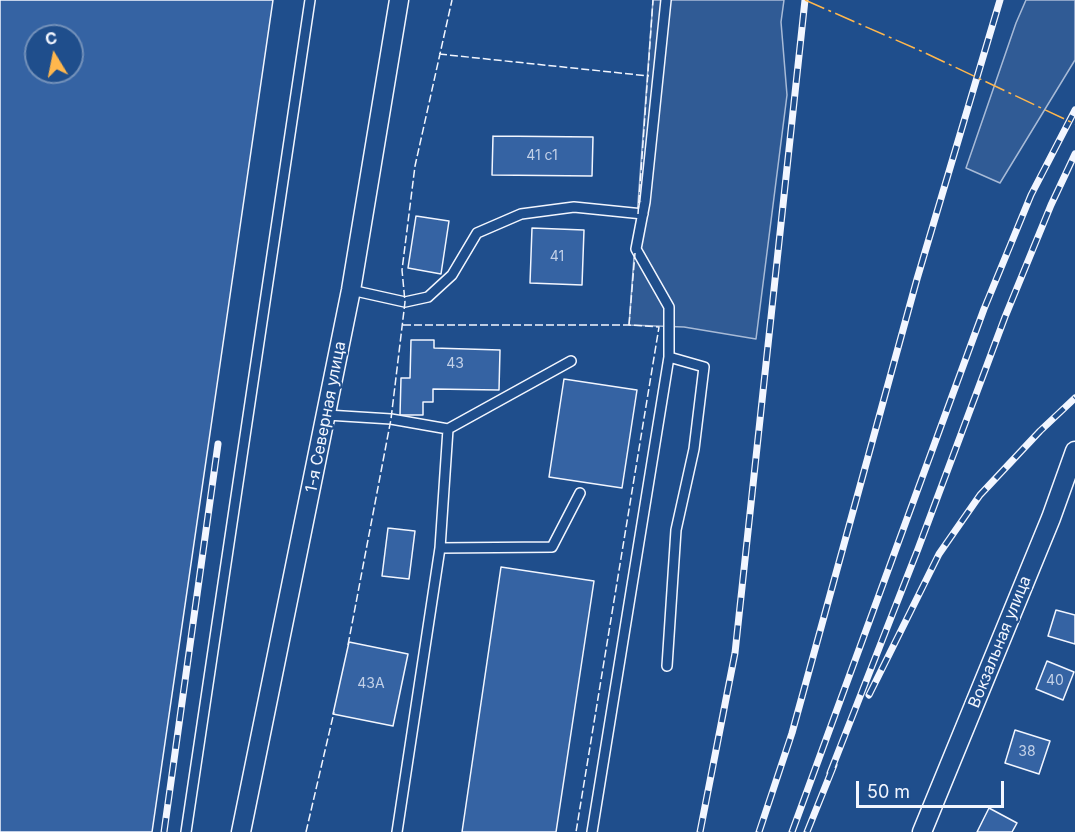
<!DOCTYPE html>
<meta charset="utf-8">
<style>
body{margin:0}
#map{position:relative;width:1075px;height:832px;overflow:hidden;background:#1f4e8c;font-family:Inter,sans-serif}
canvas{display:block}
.north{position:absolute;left:24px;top:24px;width:60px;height:60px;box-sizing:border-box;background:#1f4e8c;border:2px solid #7391ba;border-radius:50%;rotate:350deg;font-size:16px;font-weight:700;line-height:24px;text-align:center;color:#f2f6ff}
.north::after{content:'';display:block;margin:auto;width:21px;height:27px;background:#ffb74d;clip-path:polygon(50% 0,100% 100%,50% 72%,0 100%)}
.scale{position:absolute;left:856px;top:781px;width:148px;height:27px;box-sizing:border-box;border:3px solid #f2f6ff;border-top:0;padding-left:8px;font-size:18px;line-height:21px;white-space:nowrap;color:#f2f6ff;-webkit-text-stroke:4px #1f4e8c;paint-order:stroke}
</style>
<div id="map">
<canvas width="1075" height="832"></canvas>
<div class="north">С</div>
<div class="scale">50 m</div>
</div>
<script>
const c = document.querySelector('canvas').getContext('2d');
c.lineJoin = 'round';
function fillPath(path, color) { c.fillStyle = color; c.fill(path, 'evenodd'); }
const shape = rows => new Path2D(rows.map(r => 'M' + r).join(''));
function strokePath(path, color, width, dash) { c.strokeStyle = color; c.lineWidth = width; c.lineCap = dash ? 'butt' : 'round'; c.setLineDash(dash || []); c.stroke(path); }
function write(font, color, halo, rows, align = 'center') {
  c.font = font + ' Inter,sans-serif'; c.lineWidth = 4.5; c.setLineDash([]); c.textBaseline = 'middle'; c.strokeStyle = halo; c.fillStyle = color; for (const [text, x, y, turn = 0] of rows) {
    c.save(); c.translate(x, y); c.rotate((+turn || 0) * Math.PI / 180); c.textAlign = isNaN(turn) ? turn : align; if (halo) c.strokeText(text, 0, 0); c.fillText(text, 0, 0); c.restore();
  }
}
const built = shape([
 [653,0,784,0,781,22,787,95,756,339,684,327,629,325,653,0],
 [1026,0,1075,0,1075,60,1000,183,966,168,1016,23,1026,0]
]);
fillPath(built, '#305b95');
strokePath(built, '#a8bbd7', 1.5);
const building = shape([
 [0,0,273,0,152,832,0,832,0,0],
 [36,36,72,36,72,72,36,72,36,36],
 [493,136,593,137,592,176,492,175,493,136],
 [416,216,449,221,441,274,408,268,416,216],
 [532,228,584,230,582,285,530,283,532,228],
 [411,340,434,340,434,348,500,350,499,390,433,389,433,402,423,402,423,415,400,415,401,378,410,378,411,340],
 [564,379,637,390,622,488,549,477,564,379],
 [388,528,415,531,409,579,382,576,388,528],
 [501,567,594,581,556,832,462,832,501,567],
 [1056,610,1075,615,1075,644,1048,636,1056,610],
 [349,642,408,654,393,726,333,714,349,642],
 [1047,661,1074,672,1063,700,1036,689,1047,661],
 [1015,730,1050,741,1039,774,1005,763,1015,730],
 [989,808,1017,823,1012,832,977,832,989,808]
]);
fillPath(building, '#3563a3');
strokePath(building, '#f2f6ff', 1.5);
const lane = shape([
 [666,0,645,202,636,249,669,307,669,357,704,367,694,449,676,530,667,666],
 [351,290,405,302,428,297,452,275,477,233,521,214,574,207,643,214],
 [327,415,391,419,448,429,440,548,397,832],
 [448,429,571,361],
 [440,548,552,547,580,493],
 [186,832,310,0],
 [592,832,669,357]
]);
const street = shape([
 [241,832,351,290,399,0],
 [922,832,1051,518,1075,451]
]);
strokePath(lane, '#f2f6ff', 12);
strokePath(street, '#f2f6ff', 21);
strokePath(lane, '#1f4e8c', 9);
strokePath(street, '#1f4e8c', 18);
const rail = shape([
 [869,695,939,554,980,495,1040,431,1075,398],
 [830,773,918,549,1005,317,1051,205,1075,154],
 [164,832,218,444],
 [700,832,735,653,805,0],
 [759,832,792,733,917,279,1000,0],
 [792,832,984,309,1031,195,1075,110],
 [807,832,834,765]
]);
strokePath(rail, '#f2f6ff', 7);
strokePath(rail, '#1f4e8c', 4.5, [14]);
strokePath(shape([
 [439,54,649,76],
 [638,214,653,0],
 [403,325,629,325,659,327,576,832],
 [629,325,635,253],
 [348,645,391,419,405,302,402,270,415,166,452,0],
 [306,832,334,712]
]), '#f2f6ff', 1.5, [8, 3]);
strokePath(shape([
 [805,0,921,51,1075,124]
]), '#ffb74d', 1.5, [21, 4.5, 3, 4.5]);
write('14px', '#c3d1e8', null, [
 ["41 с1",542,156],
 ["41",557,257],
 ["43",455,364],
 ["40",1055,681],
 ["43А",371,684],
 ["38",1027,752]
]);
write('16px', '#f2f6ff', '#1f4e8c', [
 ["1-я Северная улица",326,417,-79],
 ["Вокзальная улица",1000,642,-68]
]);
</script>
